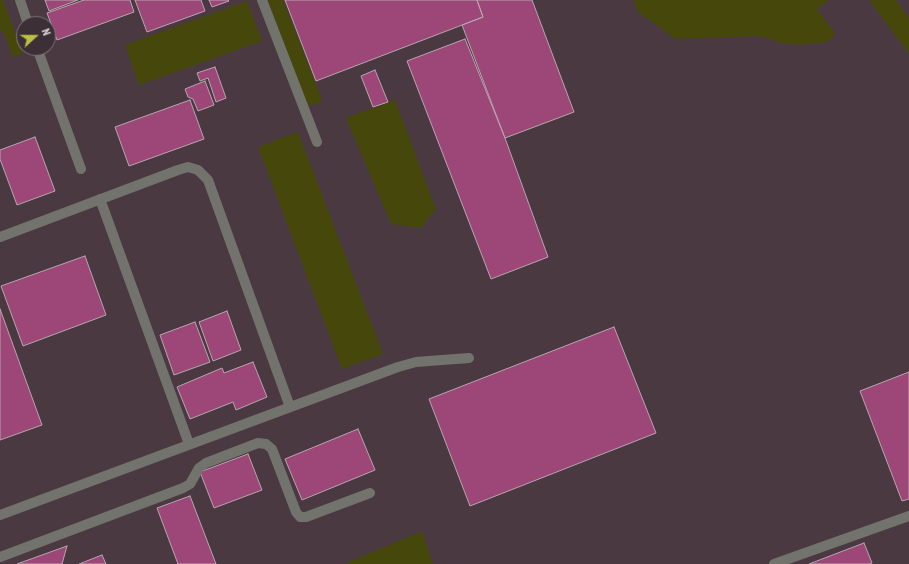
<!DOCTYPE html>
<style>
body{margin:0}
#map{position:relative;width:909px;height:564px;overflow:hidden;background:#3c3036;font-family:"PT Sans Narrow",sans-serif}
canvas{display:block}
.north{position:absolute;left:16px;top:16px;width:40px;height:40px;box-sizing:border-box;background:#3c3036;border:1px solid #80767a;border-radius:50%;rotate:69deg;font-size:11px;font-weight:700;line-height:16px;text-align:center;color:#e6dee1}
.north::after{content:'';display:block;margin:auto;width:14px;height:18px;background:#bbc045;clip-path:polygon(50% 0,100% 100%,50% 72%,0 100%)}
</style>
<div id="map">
<canvas width="909" height="564"></canvas>
<div class="north">N</div>
</div>
<script>
const c = document.querySelector('canvas').getContext('2d');
c.lineJoin = 'round';
function fillPath(path, color) { c.fillStyle = color; c.fill(path, 'evenodd'); }
const shape = rows => new Path2D(rows.map(r => 'M' + r).join(''));
function strokePath(path, color, width, dash) { c.strokeStyle = color; c.lineWidth = width; c.lineCap = dash ? 'butt' : 'round'; c.setLineDash(dash || []); c.stroke(path); }
fillPath(shape([
 [0,0,909,0,909,564,0,564],
 [24,24,48,24,48,48,24,48]
]), '#4b3942');
fillPath(shape([
 [0,0,3,0,23,54,13,57,4,33,0,31],
 [268,0,283,0,321,97,321,101,318,104,310,105,306,103],
 [633,0,829,0,817,9,835,33,828,42,800,45,780,43,761,36,676,39,638,12],
 [869,0,896,0,909,18,909,54],
 [247,1,262,41,139,85,125,45],
 [395,100,436,209,421,228,391,224,346,118],
 [298,132,383,354,342,369,258,147],
 [422,531,433,564,344,564]
]), '#45470b');
const building = shape([
 [45,0,78,0,49,11,45,0],
 [84,0,130,0,134,12,57,40,47,13,84,0],
 [135,0,201,0,205,11,147,32,135,0],
 [209,0,228,0,229,1,212,7,209,0],
 [285,0,477,0,483,17,316,81,285,0],
 [477,0,532,0,574,112,505,138,462,25,483,17,477,0],
 [465,39,505,138,548,257,491,279,407,61,465,39],
 [215,67,226,98,216,102,208,78,200,81,197,73,215,67],
 [375,70,388,102,373,107,361,76,375,70],
 [205,81,214,105,198,111,193,99,188,97,185,89,205,81],
 [190,100,204,139,129,166,115,127,190,100],
 [35,137,55,191,17,205,0,159,0,150,35,137],
 [85,256,106,315,23,346,1,286,85,256],
 [0,309,42,425,0,440,0,309],
 [227,311,241,350,213,361,199,322,227,311],
 [195,322,210,362,174,375,160,335,195,322],
 [614,327,656,433,470,506,429,399,614,327],
 [253,362,267,397,236,410,233,402,190,419,177,387,222,368,224,373,253,362],
 [909,372,909,499,902,501,860,391,909,372],
 [358,429,375,470,302,500,285,459,358,429],
 [248,454,262,490,214,508,200,472,248,454],
 [190,496,216,564,178,564,157,508,190,496],
 [864,543,872,563,868,564,809,564,864,543],
 [67,546,62,564,17,564,67,546],
 [102,555,106,564,79,564,102,555]
]);
fillPath(building, '#9d4678');
strokePath(building, '#b6a6ae', 1);
strokePath(shape([
 [20,0,28,24],
 [262,0,317,142],
 [37,48,81,169],
 [100,199,189,444],
 [0,237,178,170,188,167,198,170,208,180,290,407],
 [0,515,398,367,416,362,469,358],
 [0,557,183,488,190,484,199,468,206,463,258,443,266,444,272,449,296,512,300,517,306,517,370,493],
 [774,564,909,516]
]), '#72736d', 10);
</script>
